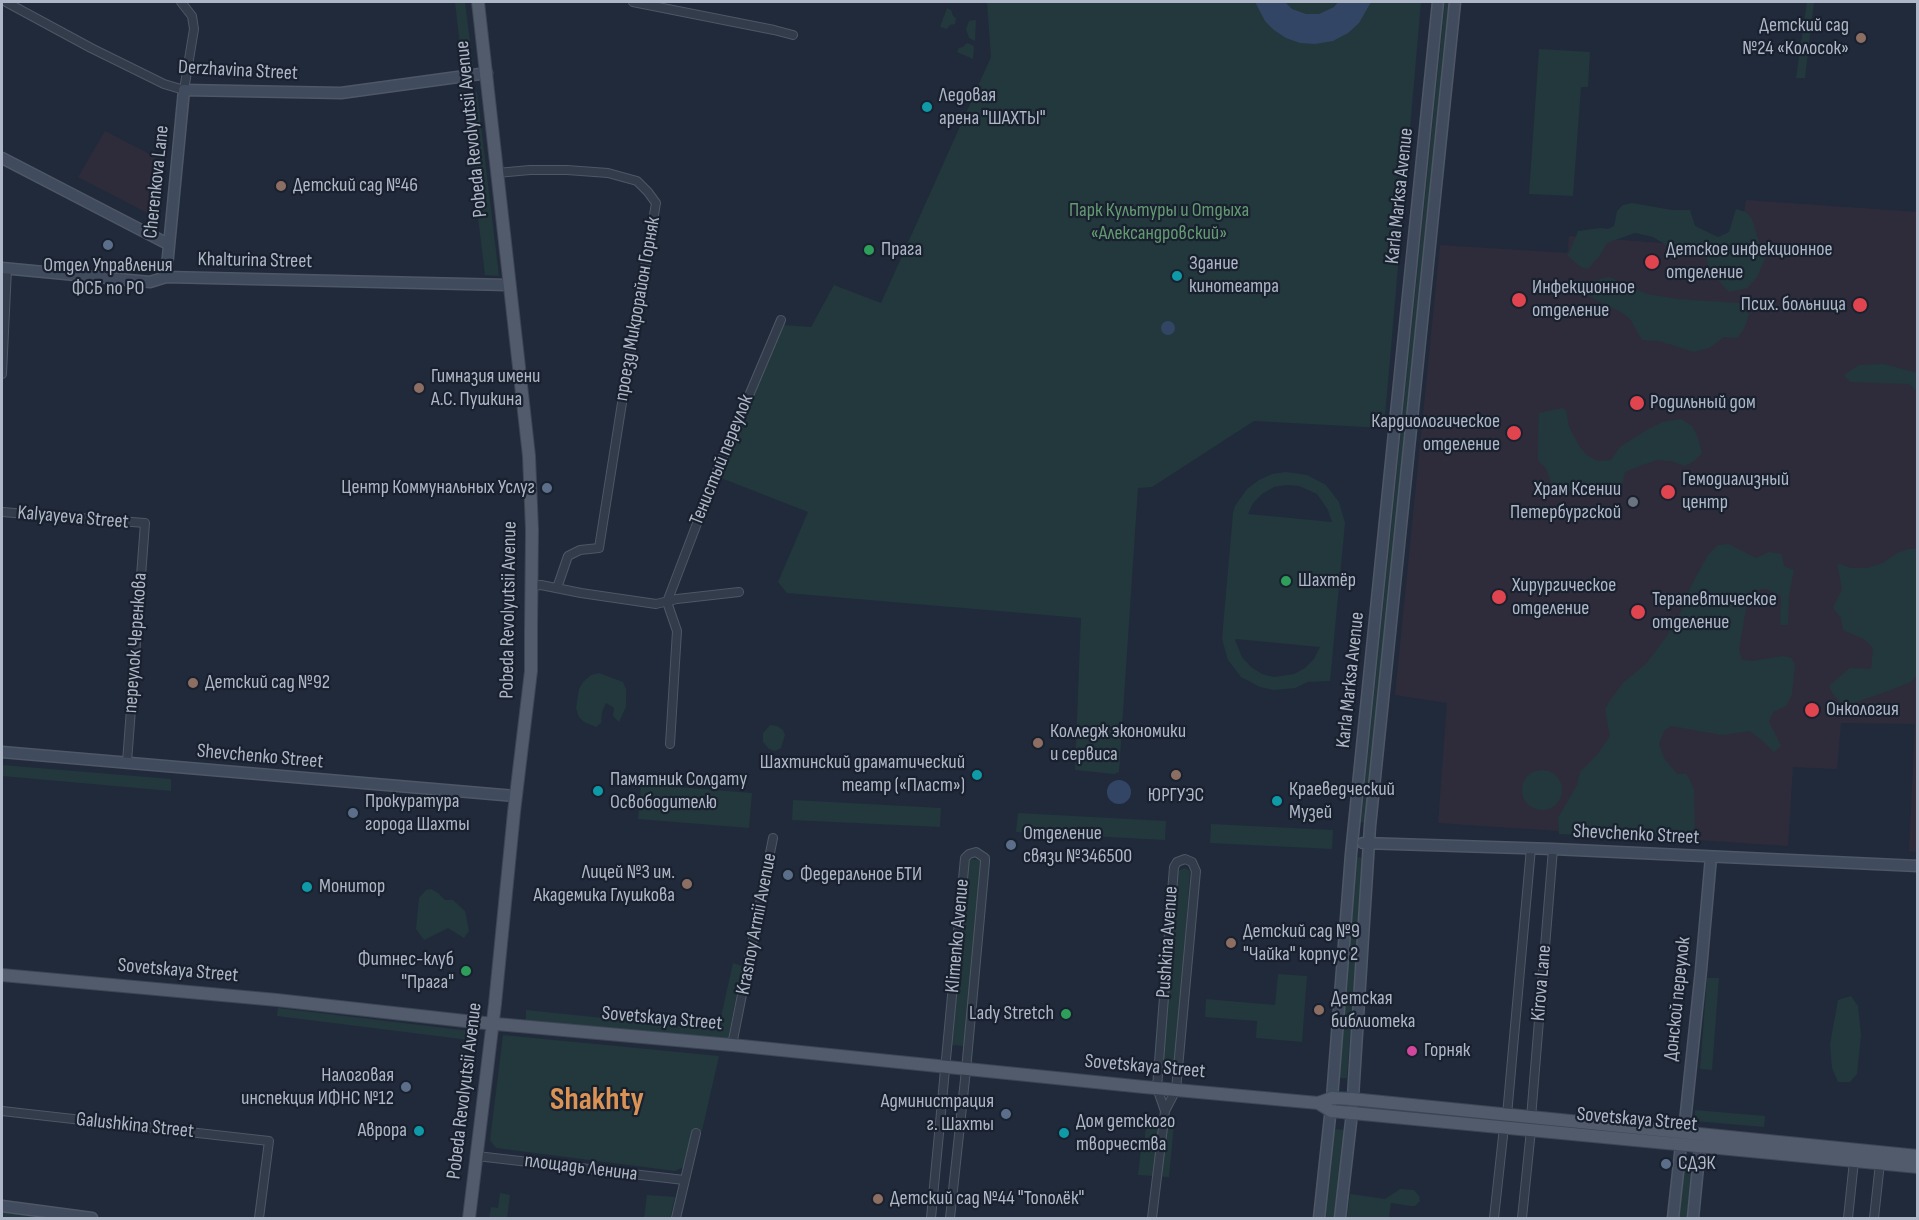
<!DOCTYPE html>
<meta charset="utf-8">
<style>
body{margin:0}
#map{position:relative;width:1919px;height:1220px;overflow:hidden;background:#202a3b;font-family:"Sofia Sans Condensed",sans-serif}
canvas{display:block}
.frame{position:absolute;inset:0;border:3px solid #aeb7c7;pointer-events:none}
</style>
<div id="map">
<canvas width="1919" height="1220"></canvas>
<div class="frame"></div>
</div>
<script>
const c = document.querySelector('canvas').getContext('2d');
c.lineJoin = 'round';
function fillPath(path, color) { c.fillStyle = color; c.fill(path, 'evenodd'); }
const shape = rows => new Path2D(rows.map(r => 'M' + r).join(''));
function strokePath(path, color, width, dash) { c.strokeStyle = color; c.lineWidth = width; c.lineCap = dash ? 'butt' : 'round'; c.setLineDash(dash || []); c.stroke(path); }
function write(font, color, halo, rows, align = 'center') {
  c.font = font + ' "Sofia Sans Condensed",sans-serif'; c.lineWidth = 4.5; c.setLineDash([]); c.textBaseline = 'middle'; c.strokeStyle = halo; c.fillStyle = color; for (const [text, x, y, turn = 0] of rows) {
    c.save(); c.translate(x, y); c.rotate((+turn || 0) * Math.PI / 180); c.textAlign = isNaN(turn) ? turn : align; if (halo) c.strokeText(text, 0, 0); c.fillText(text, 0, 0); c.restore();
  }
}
fillPath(shape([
 [105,131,161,160,153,216,78,177],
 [1746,200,1917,212,1917,852,1909,851,1915,724,1841,723,1837,769,1793,767,1788,846,1438,823,1447,703,1395,695,1440,245,1568,253,1569,236,1738,249]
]), '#2e2c3b');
fillPath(shape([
 [455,2,465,2,473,65,469,69,462,64],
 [987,2,1421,2,1384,428,1254,421,1152,487,1138,488,1119,772,1114,774,1075,770,1081,618,787,593,778,582,808,512,721,478,783,325,811,327,834,285,881,303,991,57],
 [1445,2,1450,2,1366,823,1361,822],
 [1807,2,1814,2,1805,78,1796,78],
 [947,8,951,10,953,16,956,18,955,24,950,25,947,29,940,27],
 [976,20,975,41,969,38,966,29,969,21],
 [967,43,974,46,973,59,957,52,959,48,963,47],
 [1539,49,1590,52,1588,87,1581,87,1573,196,1529,194],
 [463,92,477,92,499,276,485,275],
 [1632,203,1672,210,1690,210,1695,226,1718,237,1729,232,1736,209,1746,212,1752,219,1762,252,1767,254,1757,277,1747,288,1729,292,1710,271,1707,259,1701,252,1692,250,1675,251,1653,237,1635,233,1607,243,1600,255,1588,269,1581,267,1568,256,1567,252,1569,253,1578,231,1600,228,1608,229,1614,226,1617,211,1623,205],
 [1609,277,1647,294,1677,299,1739,303,1749,314,1744,329,1737,338,1724,337,1709,348,1694,352,1659,341,1642,340,1630,319,1623,313,1582,293,1570,292,1579,280,1592,281],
 [1884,364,1917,373,1917,392,1910,384,1850,382,1844,375,1859,365],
 [1562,408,1566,410,1569,427,1581,449,1588,456,1598,461,1611,460,1620,447,1645,431,1663,422,1681,419,1692,426,1698,438,1702,453,1694,461,1685,466,1671,461,1657,460,1637,467,1625,472,1622,485,1611,492,1563,491,1552,485,1546,468,1538,460,1538,441,1539,413],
 [1286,472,1307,475,1326,485,1339,502,1345,523,1330,681,1308,682,1295,688,1274,690,1260,687,1241,677,1228,660,1222,639,1233,513,1235,506,1247,489,1259,480,1272,474],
 [1286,485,1299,486,1317,494,1328,510,1332,522,1248,514,1253,503,1262,494,1274,487],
 [1235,640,1236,639,1320,647,1314,659,1305,668,1294,674,1274,677,1262,674,1251,667,1242,657],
 [1729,544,1756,558,1769,552,1782,554,1784,566,1794,570,1789,595,1788,625,1780,625,1781,596,1767,589,1763,589,1751,592,1747,603,1739,650,1742,660,1753,661,1783,656,1791,658,1795,664,1792,694,1786,706,1773,712,1769,722,1781,746,1774,752,1763,741,1750,731,1722,735,1671,726,1664,731,1659,744,1664,758,1677,774,1686,774,1690,780,1694,790,1695,828,1687,839,1559,834,1558,818,1577,785,1580,772,1597,755,1610,736,1605,710,1609,702,1623,683,1647,663,1675,625,1692,584,1708,555,1718,545],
 [1909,549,1917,549,1917,675,1911,682,1891,690,1851,704,1840,702,1833,694,1829,686,1850,668,1871,669,1873,648,1864,639,1843,630,1841,618,1833,608,1842,590,1837,563,1851,568,1867,568,1883,563,1897,553],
 [599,673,623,682,626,689,626,707,619,722,613,716,614,708,606,703,602,712,601,723,596,727,584,722,579,717,576,708,579,689,583,682,591,675],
 [770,725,777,726,783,730,785,735,781,748,775,751,769,749,763,742,763,733],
 [2,765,171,779,171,791,2,776],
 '1522 790a20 20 0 1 1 40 0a20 20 0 1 1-40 0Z',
 [641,784,752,793,749,828,638,819],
 [793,800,941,808,940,827,792,820],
 [1018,813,1166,821,1165,840,1016,832],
 [1211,824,1333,830,1332,849,1210,843],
 [1355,857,1364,858,1347,1078,1338,1078],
 [969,859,981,860,964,1046,952,1045],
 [1185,868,1190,871,1177,1065,1161,1064,1177,871],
 [431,889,438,893,445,900,453,900,465,911,469,931,464,938,448,928,424,940,416,929,419,898,426,890],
 [733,963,742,966,728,1040,526,1020,526,1010,718,1030],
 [1278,974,1307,976,1302,1042,1256,1038,1257,1021,1205,1017,1206,999,1275,1005],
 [1707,978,1719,978,1712,1070,1700,1069],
 [1851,996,1858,1006,1861,1035,1857,1074,1850,1082,1838,1082,1832,1068,1830,1044,1838,1000],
 [278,1008,470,1031,469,1040,277,1016],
 [503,1035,719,1056,702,1131,693,1131,683,1167,675,1171,496,1148,490,1140],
 [1695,1110,1765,1116,1764,1127,1694,1121],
 [1146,1123,1174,1125,1169,1177,1138,1175,1141,1149,1144,1149],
 [1334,1129,1345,1130,1335,1218,1324,1218],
 [1688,1156,1692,1159,1692,1163,1687,1218,1677,1218,1683,1161],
 [1400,1189,1414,1190,1419,1196,1420,1201,1415,1206,1411,1206,1391,1203,1389,1218,1347,1218,1350,1194,1385,1199],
 [500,1193,510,1195,507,1218,489,1218,491,1207,498,1208],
 [647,1195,675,1197,670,1218,644,1218],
 [2,1212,47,1218,2,1218]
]), '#22383c');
fillPath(shape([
 [1255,2,1285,2,1292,9,1306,14,1319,14,1334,7,1338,2,1371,2,1359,23,1348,33,1333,41,1315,44,1300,43,1286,38,1274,30,1265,21],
 '1161 328a7 7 0 1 1 14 0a7 7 0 1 1-14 0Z',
 '1107 792a12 12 0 1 1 24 0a12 12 0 1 1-24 0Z'
]), '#324564');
const street = shape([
 [6,2,91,48,164,84,184,90,194,29,192,16,181,2],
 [633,2,774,30,793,35],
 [497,173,530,170,567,170,608,173,637,181,648,192,656,203,625,384,599,548,580,550,568,556,557,588],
 [2,374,7,269],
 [2,512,145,523,127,762],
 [531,586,541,585,581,593,656,604,677,599,739,592],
 [670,744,677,631,667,602,717,471,781,320],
 [732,1045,773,838],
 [2,1111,269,1141,259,1218],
 [1507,1115,1531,848],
 [1531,1118,1553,849],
 [477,1156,684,1180],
 [676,1218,696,1133],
 [931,1218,965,858,969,854,976,852,985,858,985,862,966,1070,950,1218],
 [1152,1218,1165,1111,1176,1090,1178,1068,1196,871,1192,862,1185,859,1177,862,1174,867,1157,1088,1165,1111],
 [1494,1218,1504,1127],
 [1522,1218,1531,1130],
 [1848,1218,1854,1161],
 [1874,1218,1880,1163]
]);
const secondary = shape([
 [2,158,168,244],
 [2,268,150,282,166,277,508,285],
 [166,277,184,90,341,93,487,73],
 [2,752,515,796],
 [1363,843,1553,849,1918,866],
 [2,1206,92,1218],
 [1319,1218,1332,1098,1351,854,1438,2],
 [1340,1218,1352,1113,1370,826,1455,2],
 [1673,1218,1681,1145],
 [1693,1218,1700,1146,1685,1131,1685,1122,1701,970,1711,857]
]);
const primary = shape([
 [2,975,277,1000,474,1022,732,1045,1144,1087,1318,1103,1332,1098,1352,1099,1918,1156],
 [1318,1103,1331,1111,1352,1113,1918,1167],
 [469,1218,495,1004,514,812,531,671,531,629,532,530,529,456,478,2]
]);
strokePath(street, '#4e5765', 10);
strokePath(secondary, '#4e5765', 13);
strokePath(primary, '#3d4554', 14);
strokePath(street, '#333c4b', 8);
strokePath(secondary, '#414b5e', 10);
strokePath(primary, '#515b6b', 12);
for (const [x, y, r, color] of [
 [1861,38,6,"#8d6e63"],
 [927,107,6,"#0f9aa8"],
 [281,186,6,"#8d6e63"],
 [108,245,6,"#5c6f8a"],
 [869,250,6,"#2e9e5b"],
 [1652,262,8,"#e0444e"],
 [1177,276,6,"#0f9aa8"],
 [1519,300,8,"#e0444e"],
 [1860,305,8,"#e0444e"],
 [419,388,6,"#8d6e63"],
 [1637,403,8,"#e0444e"],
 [1514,433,8,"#e0444e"],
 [547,488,6,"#5c6f8a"],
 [1668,492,8,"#e0444e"],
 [1633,502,6,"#6b7280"],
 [1286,581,6,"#2e9e5b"],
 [1499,597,8,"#e0444e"],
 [1638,612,8,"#e0444e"],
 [193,683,6,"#8d6e63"],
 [1812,710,8,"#e0444e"],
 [1038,743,6,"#8d6e63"],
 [977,775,6,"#0f9aa8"],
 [1176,775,6,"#8d6e63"],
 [598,791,6,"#0f9aa8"],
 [1277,801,6,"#0f9aa8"],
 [353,813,6,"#5c6f8a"],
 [1011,845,6,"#5c6f8a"],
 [788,875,6,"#5c6f8a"],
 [687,884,6,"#8d6e63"],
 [307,887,6,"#0f9aa8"],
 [1231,943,6,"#8d6e63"],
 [466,971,6,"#2e9e5b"],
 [1319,1010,6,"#8d6e63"],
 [1066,1014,6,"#2e9e5b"],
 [1412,1051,6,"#d1479c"],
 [406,1087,6,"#5c6f8a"],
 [1006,1114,6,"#5c6f8a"],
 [419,1131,6,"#0f9aa8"],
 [1064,1133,6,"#0f9aa8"],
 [1666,1164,6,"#5c6f8a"],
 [878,1199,6,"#8d6e63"]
]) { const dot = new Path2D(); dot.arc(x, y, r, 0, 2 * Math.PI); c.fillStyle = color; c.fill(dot); strokePath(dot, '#19212f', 2); }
write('20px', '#aeb7c7', '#19212f', [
 ["Детский сад",1849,26,"right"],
 ["№24 «Колосок»",1849,49,"right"],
 ["Ледовая",939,96],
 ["арена \"ШАХТЫ\"",939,119],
 ["Детский сад №46",293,186],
 ["Прага",881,250],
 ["Детское инфекционное",1666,250],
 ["отделение",1666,273],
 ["Здание",1189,264],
 ["кинотеатра",1189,287],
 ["Отдел Управления",108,266,"center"],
 ["ФСБ по РО",108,289,"center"],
 ["Инфекционное",1532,288],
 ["отделение",1532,311],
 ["Псих. больница",1846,305,"right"],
 ["Гимназия имени",431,377],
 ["А.С. Пушкина",431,400],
 ["Родильный дом",1650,403],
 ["Кардиологическое",1500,422,"right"],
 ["отделение",1500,445,"right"],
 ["Гемодиализный",1682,480],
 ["центр",1682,503],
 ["Центр Коммунальных Услуг",535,488,"right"],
 ["Храм Ксении",1621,490,"right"],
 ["Петербургской",1621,513,"right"],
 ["Шахтёр",1298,581],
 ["Хирургическое",1512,586],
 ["отделение",1512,609],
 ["Терапевтическое",1652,600],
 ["отделение",1652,623],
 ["Детский сад №92",205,683],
 ["Онкология",1826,710],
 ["Колледж экономики",1050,732],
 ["и сервиса",1050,755],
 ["Шахтинский драматический",965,763,"right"],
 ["театр («Пласт»)",965,786,"right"],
 ["Памятник Солдату",610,780],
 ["Освободителю",610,803],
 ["Краеведческий",1289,790],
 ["Музей",1289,813],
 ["ЮРГУЭС",1176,796,"center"],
 ["Прокуратура",365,802],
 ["города Шахты",365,825],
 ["Отделение",1023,834],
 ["связи №346500",1023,857],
 ["Лицей №3 им.",675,873,"right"],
 ["Академика Глушкова",675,896,"right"],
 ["Федеральное БТИ",800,875],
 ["Монитор",319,887],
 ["Детский сад №9",1243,932],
 ["\"Чайка\" корпус 2",1243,955],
 ["Фитнес-клуб",454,960,"right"],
 ["\"Прага\"",454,983,"right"],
 ["Детская",1331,999],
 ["библиотека",1331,1022],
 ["Lady Stretch",1054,1014,"right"],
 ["Горняк",1424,1051],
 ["Налоговая",394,1076,"right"],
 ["инспекция ИФНС №12",394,1099,"right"],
 ["Администрация",994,1102,"right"],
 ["г. Шахты",994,1125,"right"],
 ["Дом детского",1076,1122],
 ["творчества",1076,1145],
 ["Аврора",407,1131,"right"],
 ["СДЭК",1678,1164],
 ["Детский сад №44 \"Тополёк\"",890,1199]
], 'left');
write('20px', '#aeb7c7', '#19212f', [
 ["Derzhavina Street",238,71,3],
 ["Pobeda Revolyutsii Avenue",472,129,-96],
 ["Cherenkova Lane",157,182,-84],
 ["Karla Marksa Avenue",1400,196,-84],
 ["Khalturina Street",255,261,1],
 ["проезд Микрорайон Горняк",638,309,-80],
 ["Тенистый переулок",722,460,-68],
 ["Kalyayeva Street",73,518,5],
 ["Pobeda Revolyutsii Avenue",509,610,-89],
 ["переулок Черенкова",136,643,-86],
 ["Karla Marksa Avenue",1351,680,-84],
 ["Shevchenko Street",260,757,5],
 ["Shevchenko Street",1636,835,3],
 ["Krasnoy Armii Avenue",757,924,-79],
 ["Klimenko Avenue",958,936,-85],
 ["Pushkina Avenue",1168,942,-86],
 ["Sovetskaya Street",178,971,5],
 ["Kirova Lane",1542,983,-85],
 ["Донской переулок",1678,999,-84],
 ["Sovetskaya Street",662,1019,5],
 ["Sovetskaya Street",1145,1067,5],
 ["Pobeda Revolyutsii Avenue",465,1091,-83],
 ["Sovetskaya Street",1637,1120,5],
 ["Galushkina Street",135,1126,6],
 ["площадь Ленина",581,1168,7]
]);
write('20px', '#649a72', '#19212f', [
 ["Парк Культуры и Отдыха",1159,211],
 ["«Александровский»",1159,234]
]);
write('bold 32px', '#db9355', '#19212f', [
 ["Shakhty",597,1101]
]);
</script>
